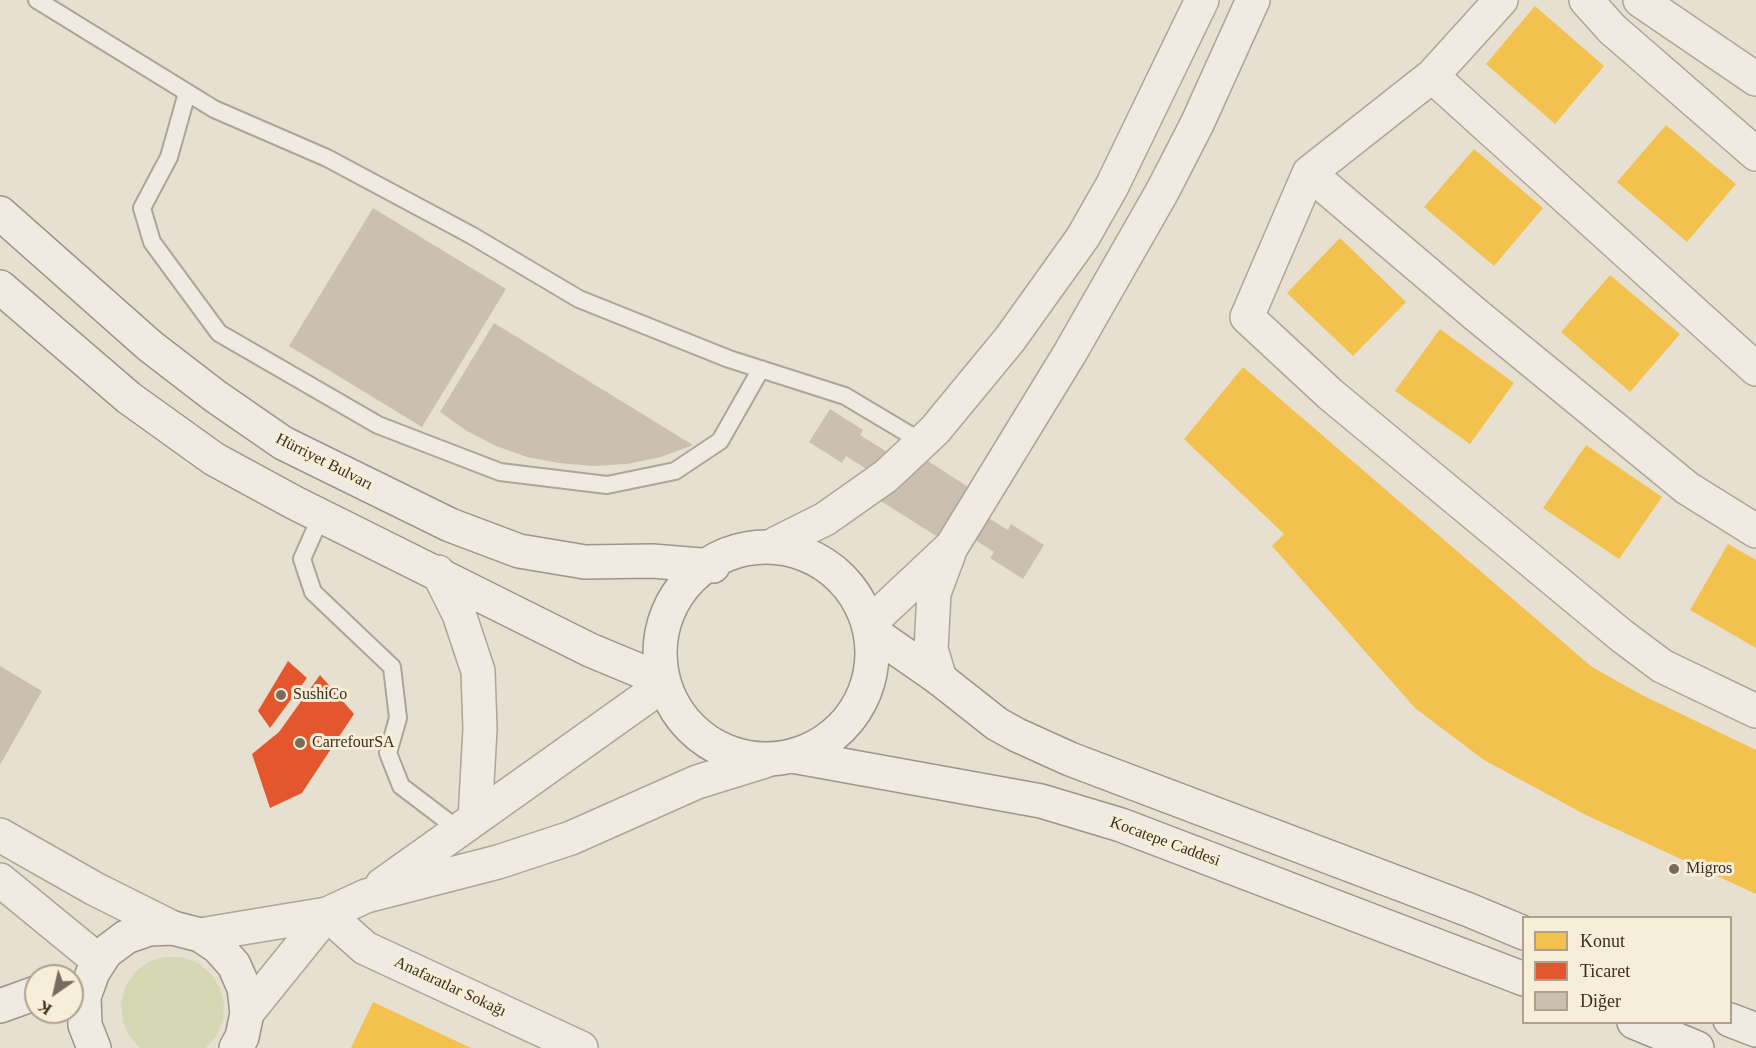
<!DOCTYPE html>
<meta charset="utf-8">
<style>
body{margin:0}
#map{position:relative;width:1756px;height:1048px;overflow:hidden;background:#e7e0d1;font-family:Georgia,serif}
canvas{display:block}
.legend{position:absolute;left:1522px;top:916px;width:210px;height:108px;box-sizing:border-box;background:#f7eed8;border:2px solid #ada18e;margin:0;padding:8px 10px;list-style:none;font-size:18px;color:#3d2e20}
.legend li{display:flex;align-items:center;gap:12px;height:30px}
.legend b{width:30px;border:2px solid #ada18e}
.north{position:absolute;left:24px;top:964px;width:60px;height:60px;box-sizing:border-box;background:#f7eed8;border:2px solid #ada18e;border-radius:50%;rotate:214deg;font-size:16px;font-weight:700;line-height:24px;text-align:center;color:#3d2e20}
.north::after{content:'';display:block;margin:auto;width:21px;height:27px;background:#786c5e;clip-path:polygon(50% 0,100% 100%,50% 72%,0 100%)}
</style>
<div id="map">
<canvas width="1756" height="1048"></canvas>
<ul class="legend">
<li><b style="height:16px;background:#f2c14e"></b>Konut</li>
<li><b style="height:16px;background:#e4572e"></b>Ticaret</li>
<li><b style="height:16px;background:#cbbfb2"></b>Diğer</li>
</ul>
<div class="north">K</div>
</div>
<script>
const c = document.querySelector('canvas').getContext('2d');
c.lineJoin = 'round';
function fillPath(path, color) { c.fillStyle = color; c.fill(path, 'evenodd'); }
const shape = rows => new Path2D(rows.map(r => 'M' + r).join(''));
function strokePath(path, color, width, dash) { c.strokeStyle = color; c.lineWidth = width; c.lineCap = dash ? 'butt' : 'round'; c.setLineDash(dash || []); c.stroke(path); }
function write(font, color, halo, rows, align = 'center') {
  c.font = font + ' Georgia,serif'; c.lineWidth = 6; c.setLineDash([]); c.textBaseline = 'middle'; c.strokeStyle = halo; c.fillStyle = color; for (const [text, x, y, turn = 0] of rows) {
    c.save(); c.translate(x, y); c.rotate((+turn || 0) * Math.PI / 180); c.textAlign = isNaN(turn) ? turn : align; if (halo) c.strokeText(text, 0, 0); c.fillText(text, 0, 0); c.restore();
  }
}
fillPath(shape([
 [164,957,182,957,198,963,211,974,220,988,224,1004,223,1021,216,1036,206,1048,140,1048,130,1037,123,1022,121,1004,125,987,134,973,148,962]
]), '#d6d7b3');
fillPath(shape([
 [1535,6,1604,66,1555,124,1486,64],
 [1666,125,1736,184,1687,242,1617,182],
 [1474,149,1543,208,1494,266,1424,207],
 [1340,238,1406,302,1353,356,1287,293],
 [1610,275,1680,334,1630,392,1561,332],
 [1440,329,1514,383,1470,444,1395,391],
 [1243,367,1592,667,1642,695,1756,750,1756,894,1586,815,1484,760,1415,708,1272,546,1284,534,1184,439],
 [1586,445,1662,497,1619,559,1543,508],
 [1728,544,1756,560,1756,648,1690,610],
 [373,1002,471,1048,351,1048]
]), '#f2c14e');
fillPath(shape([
 [288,661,307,678,270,728,258,711],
 [320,675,354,714,302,793,270,808,252,754,279,732]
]), '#e4572e');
fillPath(shape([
 [373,208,506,289,422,427,289,346],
 [494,323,693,445,661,457,627,464,593,466,559,463,527,457,496,446,467,431,440,412],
 [830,409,863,430,860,435,900,460,908,448,976,492,968,505,1008,530,1011,524,1044,545,1023,579,990,558,994,552,954,527,944,541,876,498,887,482,846,456,842,463,809,442],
 [0,666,42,691,0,765]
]), '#cbbfb2');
const service = shape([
 [37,0,214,109,327,158,471,235,579,299,729,359,845,396,922,442],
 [187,93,169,157,142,208,152,242,219,333,378,425,500,472,607,485,675,471,720,441,761,369],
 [321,516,302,559,313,592,392,667,398,718,388,753,401,786,459,830]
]);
const minor = shape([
 [1501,0,1432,76,1309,173,1247,317,1330,394,1622,636,1662,666,1756,711],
 [1586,0,1612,29,1756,154],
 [1640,0,1756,79],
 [1432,76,1756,369],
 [1309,173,1475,314,1687,488,1756,531],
 [327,914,365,948,581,1048]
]);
const tertiary = shape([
 [775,544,825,519,886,476,935,430,1010,339,1083,237,1112,186,1202,0],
 [438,572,459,614,478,671,480,729,475,819],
 [870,623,952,546,1070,353,1162,192,1197,124,1253,0],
 [940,679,931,649,934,593,949,553],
 [0,835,95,889,173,928],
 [0,880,99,961],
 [382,885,663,685],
 [200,935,327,914,366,896,498,862,571,838,697,782,765,761],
 [247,1013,327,914]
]);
const secondary = shape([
 [0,213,150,346,215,396,283,443,450,525,519,551,585,562,652,561,713,566],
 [0,287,129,398,214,459,295,503,590,650,662,680],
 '660 653a106 106 0 1 1 212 0a106 106 0 1 1-212 0Z',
 [871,631,940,679,997,724,1017,735,1070,759,1469,910,1524,933],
 [792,756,1041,801,1121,825,1524,979],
 [0,1006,36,993],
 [1730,1020,1756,1030],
 [1634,1022,1697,1048],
 [94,1048,85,1025,84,997,93,972,106,952,126,937,149,929,173,928,200,935,218,947,234,965,244,988,247,1013,242,1037,236,1048]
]);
strokePath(service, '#ada599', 20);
strokePath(minor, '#ada599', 36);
strokePath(tertiary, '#ada599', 36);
strokePath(secondary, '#9c958a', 36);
strokePath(service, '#efebe3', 16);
strokePath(minor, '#efebe3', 33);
strokePath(tertiary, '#efebe3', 33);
strokePath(secondary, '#efebe3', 33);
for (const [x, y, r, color] of [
 [281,695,6,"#786c5e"],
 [300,743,6,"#786c5e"],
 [1674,869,6,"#786c5e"]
]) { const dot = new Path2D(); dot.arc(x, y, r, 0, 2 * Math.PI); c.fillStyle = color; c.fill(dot); strokePath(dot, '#f7eed8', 2); }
write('16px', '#3d2e20', '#f7eed8', [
 ["Hürriyet Bulvarı",324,462,27],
 ["Kocatepe Caddesi",1165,842,20],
 ["Anafaratlar Sokağı",450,987,25]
]);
write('16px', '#3d2e20', '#f7eed8', [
 ["SushiCo",293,695],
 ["CarrefourSA",312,743],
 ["Migros",1686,869]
], 'left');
</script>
